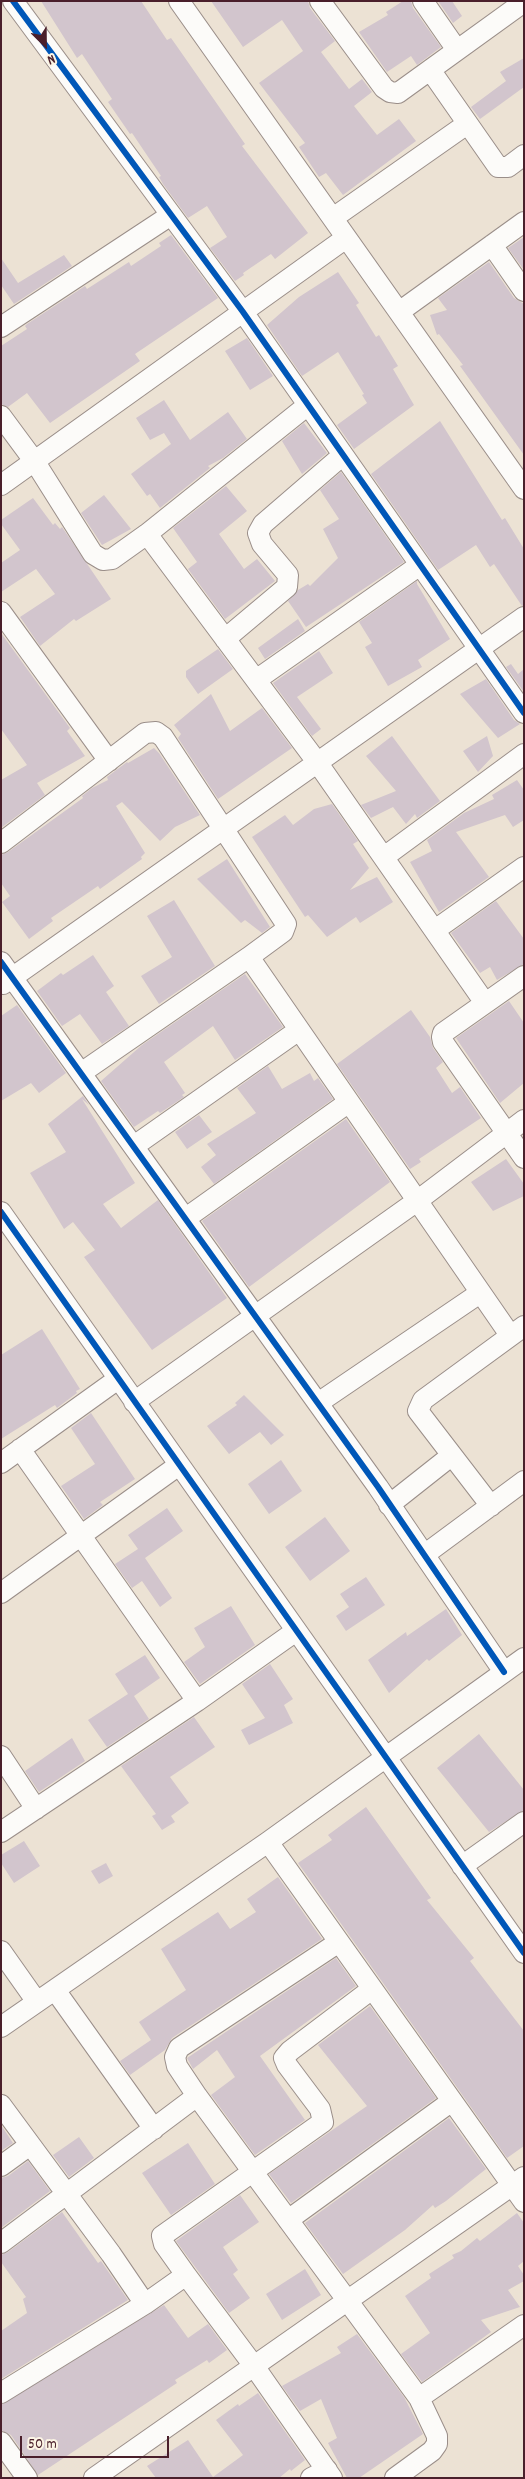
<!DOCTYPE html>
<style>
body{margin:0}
#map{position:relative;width:525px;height:2479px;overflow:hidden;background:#ece2d4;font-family:Dekko,sans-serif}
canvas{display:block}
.frame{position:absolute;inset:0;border:2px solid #4a1f2b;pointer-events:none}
.north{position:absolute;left:20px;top:20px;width:50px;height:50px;-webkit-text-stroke:4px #fcf5e5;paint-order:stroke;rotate:157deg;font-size:14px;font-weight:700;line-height:20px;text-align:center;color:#4a1f2b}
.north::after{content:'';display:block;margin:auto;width:18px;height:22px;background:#4a1f2b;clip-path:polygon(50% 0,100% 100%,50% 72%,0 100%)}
.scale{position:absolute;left:20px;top:2436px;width:149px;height:22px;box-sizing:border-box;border:2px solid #4a1f2b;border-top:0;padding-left:6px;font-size:15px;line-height:18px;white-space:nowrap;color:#4a1f2b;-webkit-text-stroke:4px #fcf5e5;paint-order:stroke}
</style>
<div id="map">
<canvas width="525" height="2479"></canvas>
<div class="frame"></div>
<div class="north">N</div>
<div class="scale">50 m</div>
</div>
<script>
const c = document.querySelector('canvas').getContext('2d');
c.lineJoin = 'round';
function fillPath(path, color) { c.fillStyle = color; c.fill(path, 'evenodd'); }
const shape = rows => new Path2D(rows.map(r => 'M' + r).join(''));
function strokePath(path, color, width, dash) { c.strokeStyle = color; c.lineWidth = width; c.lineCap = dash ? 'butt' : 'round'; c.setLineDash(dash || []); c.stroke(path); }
fillPath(shape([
 [41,1,141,1,167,40,171,38,176,45,245,144,242,146,308,233,275,259,271,254,243,273,244,275,235,281,210,248,227,237,207,206,188,218,163,184,159,177,161,176,132,133,130,134,108,102,112,99,82,54,77,58],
 [211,1,308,1,310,8,335,41,321,52,349,89,362,79,372,92,354,106,377,135,399,119,416,141,343,195,326,173,319,177,299,147,305,143,259,83,303,51,282,20,243,47],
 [403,1,411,1,413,8,441,47,417,65,411,56,387,72,359,32,388,15,386,12],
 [438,1,452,1,462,16,453,23],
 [524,58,524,87,480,119,471,107,506,81,500,72],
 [171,235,218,298,135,354,140,361,50,423,27,393,8,407,1,404,1,346,27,329,25,326,27,324,85,286,87,289,129,262,131,266,161,246,159,243],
 [524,237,524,270,508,248],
 [64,255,72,266,14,304,1,285,1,258,18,283],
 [489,262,514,298,524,304,524,455,460,366,463,365,439,334,437,335,430,315,447,310,438,298],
 [338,272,359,303,356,305,376,337,379,335,398,366,393,369,414,405,354,449,337,425,367,403,362,395,364,394,338,352,302,376,267,325,299,297],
 [247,338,273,376,250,390,225,351],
 [164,400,190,440,228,412,247,439,223,458,208,466,210,468,160,508,150,494,147,496,131,474,171,444,164,433,150,440,136,418],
 [440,421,502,520,505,518,524,549,524,605,522,606,494,564,490,567,476,545,438,570,371,474],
 [304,423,327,453,302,474,282,441],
 [341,472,404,562,306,627,288,601,298,590,308,584,310,586,338,558,323,529,339,519,320,490],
 [226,486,247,511,219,534,244,569,257,559,275,581,225,619,188,569,197,562,173,528],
 [104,495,131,529,102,545,81,513],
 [33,498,53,525,55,523,60,529,62,527,111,599,76,621,74,619,40,646,20,617,55,594,36,569,1,592,1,563,20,550,1,524,1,520],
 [417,581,417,584,450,639,418,660,422,667,388,686,365,647,372,643,359,622],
 [298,619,305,631,265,659,258,648],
 [1,633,70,728,67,731,85,756,37,783,45,795,1,828,1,780,27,765,1,729],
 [218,649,233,669,198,694,186,677,186,671],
 [319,651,333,673,297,697,321,729,312,736,273,683],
 [511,664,518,674,524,669,524,692,506,667],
 [486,679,514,720,520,724,498,738,460,694],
 [211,694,230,731,262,708,292,748,218,799,178,738,181,734,174,725],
 [392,736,440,801,417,818,415,814,406,824,393,807,371,818,361,805,396,791,366,756],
 [487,736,493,756,478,772,463,751],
 [154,748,159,753,200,815,175,827,160,841,122,802,116,806,145,853,141,857,142,859,100,889,98,886,51,918,53,921,29,939,2,902,10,896,1,883,1,855,8,852,83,798,82,796,92,788,108,780,107,777,127,762,128,763],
 [517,780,524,790,524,820,513,827,505,815,456,832,489,877,439,912,410,862,432,851,427,840,464,813,494,799,492,795],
 [332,804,358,841,353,844,369,868,350,890,377,877,393,902,360,923,356,917,327,937,308,915,305,917,252,837,285,815,293,825,314,809],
 [227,859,270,927,262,933,245,920,241,923,197,879],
 [174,900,215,966,159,1004,141,976,172,957,147,916],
 [496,901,524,939,524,964,497,980,490,967,480,973,451,933],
 [93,955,114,986,106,992,129,1026,102,1044,80,1014,62,1026,37,991,61,973,63,975],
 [245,974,283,1027,235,1060,213,1026,164,1062,185,1093,182,1095,184,1097,160,1113,158,1111,134,1127,101,1081,142,1045],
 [509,1001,524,1023,524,1083,500,1103,456,1038],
 [17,1005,66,1073,39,1093,31,1083,1,1101,1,1016],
 [411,1010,430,1037,433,1048,443,1062,436,1068,452,1093,460,1087,481,1118,419,1159,421,1162,410,1169,337,1064],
 [268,1066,282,1089,310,1073,314,1081,318,1078,333,1099,214,1184,201,1167,216,1155,207,1144,256,1113,237,1088],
 [83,1096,89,1105,82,1099,135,1183,103,1204,121,1228,158,1200,227,1298,152,1350,84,1257,95,1250,73,1222,64,1229,30,1173,66,1152,48,1124],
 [199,1115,212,1132,187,1149,175,1132],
 [346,1119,390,1182,249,1287,202,1221],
 [506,1159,524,1184,524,1196,493,1211,471,1182],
 [42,1329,80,1389,76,1391,77,1393,57,1408,55,1405,1,1439,1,1355],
 [244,1395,284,1435,271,1445,260,1432,229,1454,207,1426,237,1405,235,1403],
 [91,1413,135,1479,100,1502,103,1505,84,1519,61,1486,95,1464,71,1428],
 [281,1460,302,1491,269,1514,248,1484],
 [167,1508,183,1531,145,1558,172,1598,160,1607,142,1581,132,1588,115,1564,138,1549,128,1535],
 [325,1517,350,1551,310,1581,285,1547],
 [366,1577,385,1605,346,1631,336,1616,349,1607,340,1594],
 [231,1606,255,1645,200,1684,184,1662,205,1647,194,1628],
 [446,1609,462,1635,429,1661,427,1659,389,1693,368,1660,406,1632,407,1636],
 [145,1655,160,1678,134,1696,149,1719,107,1747,88,1720,128,1694,115,1674],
 [270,1664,293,1699,284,1705,293,1723,249,1745,241,1730,265,1718,242,1684],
 [194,1717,215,1747,170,1777,189,1803,171,1816,175,1822,162,1830,152,1816,156,1814,121,1766],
 [479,1734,524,1790,524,1810,489,1832,437,1768],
 [72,1738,85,1761,39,1792,25,1771],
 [366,1807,431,1898,427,1900,474,1958,470,1961,524,2031,524,2146,507,2158,298,1863,332,1840,328,1835],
 [24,1841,40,1866,14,1883,1,1863,1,1855],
 [106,1863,113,1876,99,1884,91,1871],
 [278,1877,322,1939,172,2038,165,2050,130,2075,120,2061,151,2040,139,2022,186,1990,161,1949,218,1912,230,1929,256,1912,247,1899],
 [336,1958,356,1986,260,2056,305,2120,255,2155,211,2095,235,2077,217,2050,193,2069,187,2058],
 [370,2006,436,2098,291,2203,269,2174,367,2106,318,2045],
 [449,2118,486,2169,446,2201,435,2208,433,2205,405,2230,343,2274,305,2223],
 [1,2125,13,2143,1,2151],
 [79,2137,94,2158,69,2177,53,2155],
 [188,2143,215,2184,171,2215,142,2173],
 [28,2161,50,2191,1,2228,1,2178,8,2176],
 [240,2195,259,2222,223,2247,238,2270,233,2274,250,2298,229,2313,176,2241],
 [62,2212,98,2263,101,2261,128,2300,1,2379,1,2331,27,2313,23,2299,26,2297,1,2262,1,2255,8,2252],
 [517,2213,524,2223,524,2261,518,2266,524,2275,524,2281,508,2290,520,2307,481,2320,491,2332,422,2382,401,2354,430,2333,405,2296,431,2278,429,2274,454,2258,452,2255,461,2251,477,2238,480,2241],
 [305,2269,321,2295,282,2320,266,2294],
 [164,2305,188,2338,208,2324,227,2350,209,2363,207,2360,175,2380,177,2383,38,2475,11,2435,1,2430,1,2405],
 [357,2334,404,2397,423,2434,359,2478,347,2478,328,2443,337,2438,321,2399,300,2411,282,2386,341,2353,337,2347],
 [258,2393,305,2460,291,2471,290,2469,279,2478,156,2478,147,2466,188,2440,213,2477,243,2455,216,2420,238,2404,239,2406]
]), '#d2c5cd');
const minor = shape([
 [13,1,243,312,524,713],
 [179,1,524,489],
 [320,1,384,88,390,92,398,93,524,2],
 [423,1,457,50],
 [431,71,498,167,508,167,524,155],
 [333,218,467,124],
 [492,245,524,291],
 [399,312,524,222],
 [1,327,171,215],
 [1,416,35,462,93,554,103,560,112,559,147,534,308,405],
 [1,485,346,238],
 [147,534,317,762,485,1003],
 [1,612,109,761],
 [225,639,287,587,288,575,262,544,258,533,263,524,343,455],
 [256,680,420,565],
 [1,843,145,733,156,732,163,737,286,924,283,932,249,957,81,1073],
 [384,857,524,754],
 [435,930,524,867],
 [249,957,510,1335],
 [1,962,378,1487,504,1672],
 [524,976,443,1033,442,1037,443,1042,524,1158],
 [3,984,524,617],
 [134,1146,299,1030],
 [1,1212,524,1953],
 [186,1218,349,1102],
 [134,1402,417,1201,524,1120],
 [318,1403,480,1293],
 [20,1449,197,1701],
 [1,1463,118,1379],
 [389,1505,451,1456],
 [491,1506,418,1411,423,1400,524,1326],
 [424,1555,524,1481],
 [1,1593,179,1465],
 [1,1756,36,1809],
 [1,1832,197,1701,296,1631],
 [268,1842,524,2202],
 [462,1866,524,1822],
 [339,1942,179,2048,175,2057,177,2066,197,2096,419,2398,437,2436,437,2444,432,2451,395,2478],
 [1,1951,37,2002],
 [55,1990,154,2129],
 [1,2027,268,1842,524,1658],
 [1,2105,111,2254,145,2304],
 [1,2166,30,2145],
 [288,2220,452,2101],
 [1,2243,197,2096],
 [1,2393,145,2304,186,2275],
 [419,2398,524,2325],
 [1,2442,27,2478],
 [94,2478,524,2177],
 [311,2478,327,2470],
 [332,2478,254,2366,186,2275,164,2244,162,2236,323,2122,320,2109,287,2065,284,2058,290,2051,372,1989]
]);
strokePath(minor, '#9a8e89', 22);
strokePath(minor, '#fcfbf9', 20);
strokePath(shape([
 [13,1,243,312,524,713],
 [1,962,378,1487,504,1672],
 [1,1212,524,1953]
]), '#0057b8', 6);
</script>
